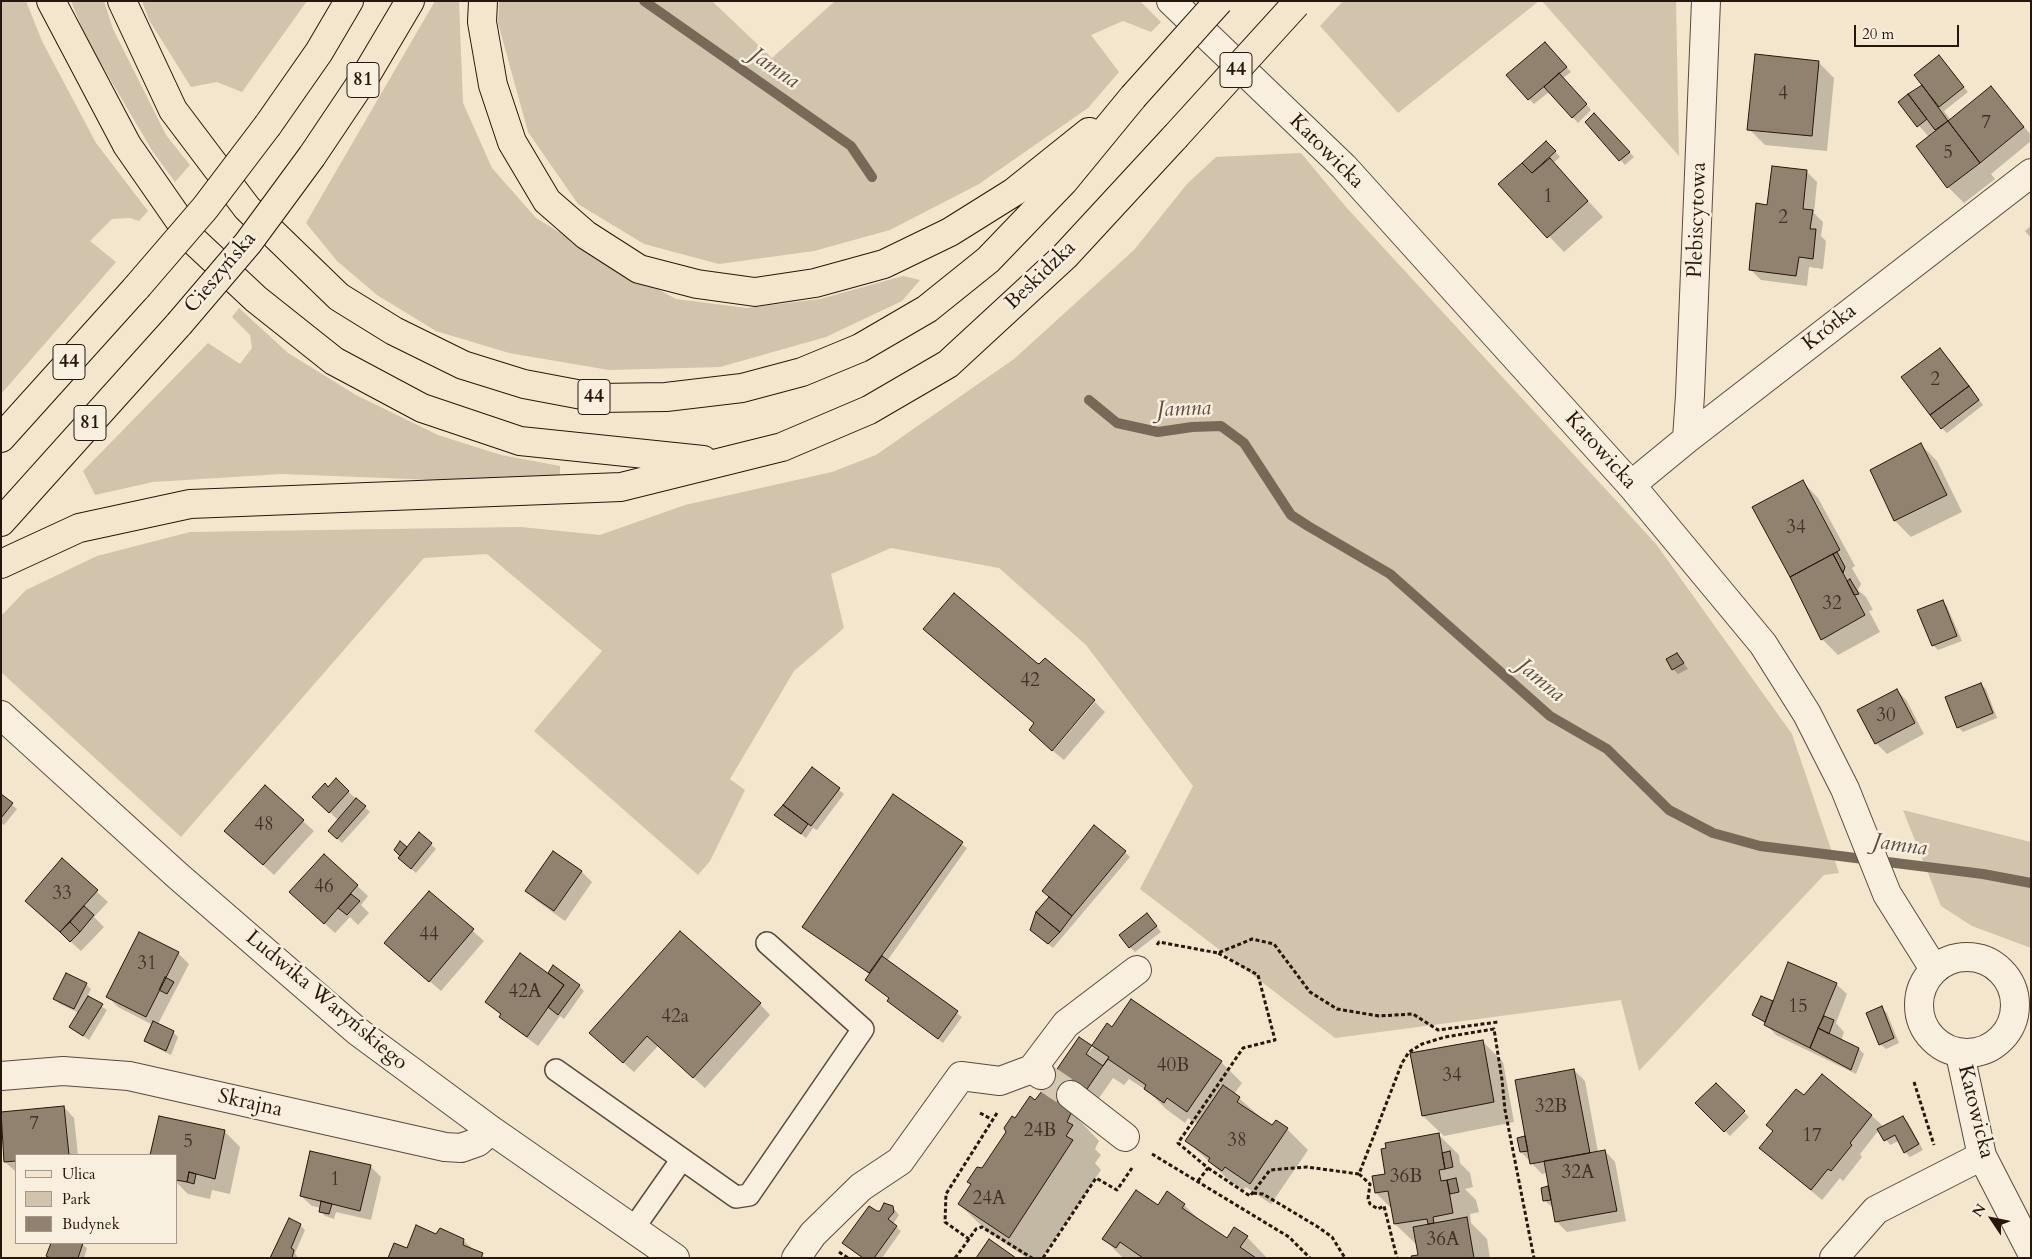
<!DOCTYPE html>
<meta charset="utf-8">
<style>
body{margin:0}
#map{position:relative;width:2032px;height:1259px;overflow:hidden;background:#f4e6cd;font-family:Cardo,serif}
canvas{display:block}
.frame{position:absolute;inset:0;border:2px solid #26160c;pointer-events:none}
.legend{position:absolute;left:15px;top:1154px;width:162px;height:90px;box-sizing:border-box;background:#f8efde;border:1px solid #a4988a;margin:0;padding:6px 9px;list-style:none;font-size:15px;color:#26160c}
.legend li{display:flex;align-items:center;gap:10px;height:25px}
.legend b{width:25px;border:1px solid #a4988a}
.north{position:absolute;left:1967px;top:1194px;width:50px;height:50px;-webkit-text-stroke:4px #f8efde;paint-order:stroke;rotate:304deg;font-size:14px;font-weight:700;line-height:20px;text-align:center;color:#26160c}
.north::after{content:'';display:block;margin:auto;width:18px;height:22px;background:#26160c;clip-path:polygon(50% 0,100% 100%,50% 72%,0 100%)}
.scale{position:absolute;left:1854px;top:25px;width:105px;height:22px;box-sizing:border-box;border:2px solid #26160c;border-top:0;padding-left:6px;font-size:15px;line-height:18px;white-space:nowrap;color:#26160c;-webkit-text-stroke:4px #f8efde;paint-order:stroke}
</style>
<div id="map">
<canvas width="2032" height="1259"></canvas>
<div class="frame"></div>
<ul class="legend">
<li><b style="height:6px;background:#f4e6cd"></b>Ulica</li>
<li><b style="height:14px;background:#d1c3ac"></b>Park</li>
<li><b style="height:14px;background:#918270"></b>Budynek</li>
</ul>
<div class="north">N</div>
<div class="scale">20 m</div>
</div>
<script>
const c = document.querySelector('canvas').getContext('2d');
c.lineJoin = 'round';
function fillPath(path, color) { c.fillStyle = color; c.fill(path, 'evenodd'); }
const shape = rows => new Path2D(rows.map(r => 'M' + r).join(''));
function strokePath(path, color, width, dash) { c.strokeStyle = color; c.lineWidth = width; c.lineCap = dash ? 'butt' : 'round'; c.setLineDash(dash || []); c.stroke(path); }
function write(font, color, halo, rows, align = 'center') {
  c.font = font + ' Cardo,serif'; c.lineWidth = 5; c.setLineDash([]); c.textBaseline = 'middle'; c.strokeStyle = halo; c.fillStyle = color; for (const [text, x, y, turn = 0] of rows) {
    c.save(); c.translate(x, y); c.rotate((+turn || 0) * Math.PI / 180); c.textAlign = isNaN(turn) ? turn : align; if (halo) c.strokeText(text, 0, 0); c.fillText(text, 0, 0); c.restore();
  }
}
fillPath(shape([
 [1,1,26,1,42,41,96,143,148,211,139,221,130,218,112,219,90,241,116,262,1,394],
 [71,1,104,1,113,29,166,135,190,165,175,182,153,152,87,40],
 [142,1,307,1,242,92,217,82,191,87,149,20],
 [435,1,459,1,463,103,492,168,536,218,608,262,676,299,747,308,820,299,903,276,920,280,902,301,826,337,720,367,609,370,509,353,436,331,377,295,337,261,306,223],
 [499,1,712,1,772,58,835,1,1140,1,1161,22,1151,32,1123,21,1091,35,1119,72,1088,108,979,184,890,230,814,251,719,264,644,244,578,204,528,132,498,23],
 [1343,1,1539,1,1398,113,1320,26],
 [1542,1,1676,1,1679,156],
 [1301,153,1346,207,1656,544,1792,734,1839,873,1824,875,1639,1071,1621,1000,1335,1038,1140,889,1193,786,1086,645,999,568,891,548,831,574,844,628,794,671,730,779,745,790,710,861,698,875,534,731,602,651,487,554,424,558,181,837,1,672,1,616,26,590,97,556,190,532,521,527,600,535,685,505,832,472,876,455,1014,359,1134,250,1187,184,1216,157],
 [239,308,288,353,356,395,438,435,501,455,560,466,560,476,436,480,282,474,153,482,95,495,83,471,208,343,240,364,252,348,250,335,232,317],
 [1903,810,2031,842,2031,948,1972,926,1941,906]
]), '#d1c3ac');
fillPath(shape([
 [1550,49,1571,72,1563,78,1591,110,1578,123,1549,92,1534,104,1529,99],
 [1818,62,1834,78,1827,151,1765,145,1749,129],
 [1944,62,1968,92,1944,111,1951,120,1991,88,2031,135,2031,141,1991,174,1995,179,1964,203,1948,187,1929,137,1899,103,1923,85],
 [1599,119,1634,157,1625,165,1587,122],
 [1546,142,1560,157,1553,163,1603,217,1564,252,1500,184],
 [1806,171,1817,182,1814,213,1823,222,1821,236,1826,241,1823,269,1809,267,1807,286,1761,280,1750,269,1768,206],
 [2031,226,2031,238,2025,231],
 [1940,350,1950,360,1983,405,1947,433,1942,428],
 [1921,445,1937,461,1962,512,1911,537,1895,521,1872,471],
 [1803,482,1818,498,1855,566,1852,568,1861,584,1858,590,1866,597,1873,610,1869,611,1880,632,1838,655,1822,639,1754,508],
 [1942,601,1947,606,1962,641,1938,650,1933,645],
 [1677,654,1688,669,1678,674,1673,669],
 [1981,684,1986,689,1997,718,1963,732,1958,727],
 [1897,690,1907,701,1924,734,1887,754,1876,743],
 [1095,702,1105,712,1064,760,1053,751],
 [812,768,844,794,817,830,813,828,806,838,776,815],
 [336,780,370,812,342,843,329,831,338,820,314,797,328,788],
 [265,787,314,831,274,875,226,831],
 [1,796,17,809,4,825,1,823],
 [894,796,967,848,887,961,962,1017,943,1043,894,1006,889,1001,890,998,870,974,804,927],
 [431,844,436,849,416,873,404,863,407,848],
 [553,852,582,872,592,882,565,921,537,901,527,890],
 [1125,852,1130,857,1053,948,1031,930,1037,913,1050,897],
 [325,856,368,896,361,905,369,913,358,925,350,917,335,933,301,902],
 [62,860,108,902,94,917,104,927,81,951,37,911],
 [429,892,484,941,441,991,397,953],
 [1151,919,1161,932,1135,952,1130,947],
 [178,953,189,964,158,1024,173,1032,178,1037,171,1055,151,1045,146,1040,153,1025,118,1007,108,997],
 [176,955,178,955,166,979,164,979],
 [554,977,579,986,584,991,564,1019,560,1016,538,1046,512,1027,487,1001],
 [86,984,91,989,87,997,107,1010,89,1040,70,1027,79,1013,60,1004,55,999],
 [1836,984,1847,994,1836,1023,1844,1032,1841,1041,1859,1049,1864,1054,1856,1074,1776,1035,1766,1024,1754,1015,1772,1002,1773,1004],
 [1132,1001,1221,1062,1242,1083,1234,1094,1272,1127,1276,1122,1287,1129,1308,1150,1271,1204,1246,1187,1243,1190,1230,1181,1187,1141,1198,1124,1188,1118,1185,1123,1166,1109,1149,1092,1129,1079,1124,1085,1113,1078,1083,1121,1078,1119,1099,1141,1095,1149,1101,1155,1095,1163,1101,1170,1042,1258,1027,1258,988,1232,959,1204,1016,1120,1113,1029],
 [760,1004,770,1015,705,1088,658,1046,634,1072,601,1043],
 [1882,1008,1887,1013,1899,1043,1886,1049,1880,1044],
 [1482,1041,1503,1062,1514,1122,1444,1136,1423,1116,1411,1054],
 [1574,1070,1585,1081,1598,1152,1605,1151,1615,1162,1626,1221,1567,1232,1556,1221,1554,1209,1544,1200,1548,1187,1550,1190,1547,1173,1542,1174,1521,1152,1526,1138],
 [1822,1076,1872,1116,1884,1127,1903,1117,1908,1122,1923,1150,1910,1157,1905,1152,1899,1141,1890,1145,1879,1130,1860,1154,1862,1157,1843,1181,1840,1178,1822,1200,1761,1148],
 [1716,1084,1749,1117,1730,1136,1697,1103],
 [64,1107,74,1118,78,1155,16,1155,16,1172,5,1162,1,1113],
 [160,1118,224,1131,240,1147,230,1194,212,1190,210,1199,188,1194,176,1182,176,1155,152,1155],
 [1438,1134,1459,1155,1460,1163,1470,1173,1473,1187,1465,1189,1476,1200,1479,1212,1470,1214,1471,1223,1487,1239,1490,1258,1413,1258,1420,1256,1418,1244,1416,1244,1395,1224,1393,1210,1376,1193,1387,1175],
 [370,1166,381,1177,371,1220,336,1212,334,1219,325,1216,320,1211,321,1208,312,1206,301,1196],
 [885,1204,889,1204,899,1215,893,1224,901,1231,882,1258,862,1258,844,1243,877,1213,880,1212],
 [1184,1205,1205,1225,1227,1240,1247,1237,1267,1258,1123,1258,1104,1239,1158,1207],
 [300,1225,305,1230,295,1253,298,1258,271,1258],
 [436,1236,463,1240,474,1250,486,1258,389,1258],
 [52,1243,80,1243,87,1248,84,1258,49,1258,47,1256]
]), '#0003');
strokePath(shape([
 [644,1,851,146,872,177],
 [1089,400,1117,423,1158,432,1192,427,1221,426,1244,443,1291,515,1308,526,1390,574,1550,716,1607,749,1669,810,1713,833,1760,846,1983,874,2031,883]
]), '#786858', 10);
const building = shape([
 [1545,42,1567,67,1528,100,1506,75,1545,42],
 [1755,54,1819,61,1812,136,1747,130,1755,54],
 [1939,55,1964,87,1939,107,1914,75,1939,55],
 [1559,73,1587,104,1572,118,1544,87,1559,73],
 [1922,85,1948,121,1935,130,1908,94,1922,85],
 [1991,86,2024,127,1980,163,1948,121,1991,86],
 [1908,94,1927,119,1917,127,1898,102,1908,94],
 [1594,113,1630,152,1619,161,1585,122,1594,113],
 [1948,121,1980,163,1947,188,1916,146,1948,121],
 [1546,141,1556,151,1532,173,1522,163,1546,141],
 [1550,158,1588,201,1547,238,1498,184,1522,163,1532,173,1550,158],
 [1772,166,1807,170,1803,209,1813,210,1810,229,1816,229,1813,259,1799,257,1796,276,1749,270,1756,203,1767,205,1772,166],
 [1940,348,1969,386,1930,415,1901,377,1940,348],
 [1969,386,1979,400,1941,429,1930,415,1969,386],
 [1921,443,1947,495,1894,521,1870,470,1921,443],
 [1803,480,1840,550,1790,577,1752,507,1803,480],
 [1837,552,1845,567,1843,573,1833,554,1837,552],
 [1833,554,1865,615,1821,640,1790,577,1833,554],
 [1850,579,1859,594,1854,595,1847,581,1850,579],
 [954,593,1037,663,1039,664,1045,658,1095,700,1052,751,1029,730,1034,723,923,629,954,593],
 [1943,600,1957,636,1932,646,1917,610,1943,600],
 [1677,653,1684,663,1672,670,1666,659,1677,653],
 [1981,683,1993,713,1957,728,1945,697,1981,683],
 [1897,689,1915,723,1875,744,1857,710,1897,689],
 [812,767,840,788,811,826,783,805,812,767],
 [336,778,349,791,329,813,312,797,325,783,328,787,336,778],
 [265,785,304,820,263,865,224,831,265,785],
 [1,794,13,803,1,818,1,794],
 [893,794,963,842,869,973,802,927,893,794],
 [356,798,366,806,337,839,328,831,356,798],
 [783,805,808,824,801,834,774,815,783,805],
 [1094,825,1126,851,1072,916,1042,891,1094,825],
 [419,832,432,843,411,869,398,858,419,832],
 [400,841,407,847,400,856,394,850,400,841],
 [553,851,582,871,554,911,525,891,553,851],
 [324,854,358,885,324,924,289,892,324,854],
 [62,858,98,890,60,932,25,901,62,858],
 [429,891,474,929,429,982,384,943,429,891],
 [351,894,360,901,347,915,338,908,351,894],
 [1049,897,1072,916,1060,932,1036,912,1049,897],
 [84,906,94,915,80,932,70,922,84,906],
 [1036,912,1060,932,1048,944,1030,930,1036,912],
 [1147,913,1157,926,1129,948,1119,935,1147,913],
 [70,922,80,932,70,942,60,932,70,922],
 [680,931,761,1003,693,1078,647,1036,623,1063,589,1033,680,931],
 [139,932,179,952,146,1017,106,997,139,932],
 [520,953,564,985,527,1037,499,1017,501,1014,485,1002,520,953],
 [882,956,958,1011,938,1039,887,1001,889,998,865,980,882,956],
 [1788,962,1837,983,1810,1048,1764,1025,1788,962],
 [553,965,580,985,558,1015,548,1007,564,985,548,973,553,965],
 [66,973,87,983,74,1009,53,999,66,973],
 [165,977,174,982,167,994,159,990,165,977],
 [88,996,103,1004,83,1036,69,1027,88,996],
 [1761,996,1773,1001,1765,1022,1752,1015,1761,996],
 [1131,999,1222,1061,1187,1112,1167,1098,1164,1103,1144,1089,1146,1085,1108,1059,1103,1066,1086,1054,1107,1023,1112,1027,1131,999],
 [1882,1006,1894,1038,1879,1045,1866,1013,1882,1006],
 [1824,1016,1834,1020,1829,1034,1818,1028,1824,1016],
 [153,1021,174,1031,166,1051,144,1041,153,1021],
 [1818,1028,1859,1048,1851,1070,1810,1048,1818,1028],
 [1079,1037,1109,1057,1072,1111,1042,1091,1079,1037],
 [1483,1040,1494,1102,1422,1116,1410,1053,1483,1040],
 [1574,1069,1590,1153,1530,1164,1515,1080,1574,1069],
 [1822,1074,1872,1115,1850,1143,1852,1145,1831,1171,1828,1169,1811,1190,1759,1148,1773,1131,1766,1125,1796,1089,1804,1095,1822,1074],
 [1716,1083,1745,1111,1724,1132,1695,1103,1716,1083],
 [1223,1085,1240,1097,1237,1102,1272,1125,1276,1120,1288,1128,1250,1184,1225,1167,1222,1171,1208,1161,1210,1158,1185,1141,1223,1085],
 [1042,1091,1072,1111,1067,1122,1073,1125,1066,1136,1073,1140,1009,1238,958,1204,971,1184,967,1182,977,1167,982,1168,1006,1132,1004,1128,1012,1116,1015,1118,1030,1096,1035,1100,1042,1091],
 [64,1106,69,1155,16,1155,16,1161,4,1162,1,1112,64,1106],
 [159,1116,225,1130,215,1179,189,1172,187,1182,176,1180,176,1155,150,1155,159,1116],
 [1903,1116,1919,1144,1904,1153,1895,1135,1884,1141,1877,1129,1903,1116],
 [1439,1133,1445,1169,1439,1170,1441,1181,1447,1180,1453,1213,1433,1217,1434,1223,1428,1224,1427,1219,1394,1224,1388,1191,1375,1193,1372,1176,1385,1174,1381,1149,1386,1148,1385,1143,1439,1133],
 [1525,1136,1528,1151,1520,1152,1517,1138,1525,1136],
 [1605,1150,1617,1211,1555,1222,1544,1161,1605,1150],
 [310,1151,371,1165,360,1211,300,1196,310,1151],
 [1450,1151,1453,1167,1445,1169,1442,1153,1450,1151],
 [189,1172,196,1174,194,1184,187,1182,189,1172],
 [1456,1178,1459,1192,1450,1194,1447,1180,1456,1178],
 [1548,1186,1551,1200,1543,1201,1541,1188,1548,1186],
 [1136,1190,1158,1205,1167,1191,1185,1204,1182,1208,1227,1238,1234,1227,1248,1236,1240,1247,1256,1258,1143,1258,1120,1242,1116,1248,1102,1239,1136,1190],
 [321,1201,332,1204,329,1214,319,1212,321,1201],
 [884,1203,893,1206,894,1212,888,1219,897,1226,874,1258,863,1258,842,1243,869,1206,877,1211,880,1211,884,1203],
 [1467,1217,1474,1258,1412,1258,1411,1256,1418,1255,1413,1227,1467,1217],
 [289,1218,301,1224,291,1248,294,1250,292,1258,270,1258,289,1218],
 [416,1225,436,1234,440,1228,464,1239,463,1245,483,1253,481,1258,388,1258,394,1243,407,1248,416,1225],
 [989,1239,1016,1258,976,1258,989,1239],
 [51,1243,83,1243,78,1258,50,1258,46,1256,51,1243]
]);
fillPath(building, '#918270');
strokePath(building, '#26160c', 1);
strokePath(shape([
 [1041,1075,1071,1095]
]), '#d5c7b0', 28, [28, 14]);
const service = shape([
 [556,1070,736,1197,749,1195,863,1029,767,943],
 [633,1229,682,1159]
]);
const minor = shape([
 [1687,439,1690,395,1706,1],
 [1631,485,1687,439,2031,173],
 [1,715,178,876,357,1031,491,1130,675,1258],
 [1960,1054,1982,1156,2031,1251],
 [1032,1069,1066,1024,1137,970],
 [1,1076,63,1071,129,1076,445,1147,461,1148,478,1142,491,1130],
 [1071,1095,1125,1137],
 [796,1258,813,1234,861,1187,900,1161,961,1076,1000,1081,1032,1069,1041,1075],
 [1834,1258,1876,1210,1982,1156]
]);
const tertiary = shape([
 [1171,1,1344,167,1631,485,1763,644,1807,714,1845,789,1887,894,1934,969],
 '1919 1005a48 48 0 1 1 96 0a48 48 0 1 1-96 0Z'
]);
const primary = shape([
 [51,1,127,145,193,240,256,299,334,361,422,408,520,441,703,460],
 [122,1,173,110,247,208,339,297,394,331,463,365,524,384,598,398,666,397,742,388,802,372,860,348,927,309,988,260,1064,181,1133,97],
 [483,1,482,22,493,85,512,142,547,201,586,235,639,269,697,284,755,292,815,283,884,264,950,232,1014,192,1089,132],
 [268,125,319,52,349,1],
 [312,156,365,77,410,1],
 [1,438,137,287],
 [1,522,179,324],
 [1,564,79,528,190,504,621,487,782,447,869,410,948,364,1065,256,1175,137]
]);
strokePath(service, '#5a4a3c', 24);
strokePath(minor, '#5a4a3c', 30);
strokePath(tertiary, '#5a4a3c', 30);
strokePath(primary, '#26160c', 30);
strokePath(shape([
 [1157,945,1159,942,1218,953,1252,939,1274,944,1310,992,1337,1009,1379,1016,1413,1014,1438,1030,1498,1022],
 [1914,1082,1934,1145],
 [980,1113,993,1120],
 [997,1113,946,1194,945,1222,969,1239,976,1229,982,1227,1032,1258],
 [1152,1154,1289,1237,1310,1258],
 [1208,1168,1250,1196,1270,1170,1307,1167,1359,1174,1402,1063,1409,1052,1422,1044,1445,1037,1494,1029,1502,1080,1505,1110,1534,1258],
 [1359,1174,1370,1184,1368,1199,1370,1204,1378,1209,1384,1206,1397,1258],
 [1198,1181,1208,1168,1178,1143,1243,1048,1275,1040,1258,975,1218,953],
 [1253,1193,1263,1194,1318,1227,1332,1237,1345,1258],
 [839,1252,848,1258],
 [955,1258,969,1239],
 [1043,1258,1096,1178,1117,1190,1132,1168]
]), '#26160c', 3, [4, 2.5]);
strokePath(service, '#f8efde', 21);
strokePath(minor, '#f8efde', 28);
strokePath(tertiary, '#f8efde', 28);
strokePath(primary, '#f4e6cd', 28);
const primaryBridge = shape([
 [1133,97,1219,1],
 [1175,137,1296,4],
 [137,287,205,208,268,125],
 [179,324,248,243,312,156]
]);
strokePath(primaryBridge, '#26160c', 30, []);
strokePath(primaryBridge, '#f4e6cd', 28);
write('19px', '#413125', null, [
 ["4",1783,95],
 ["7",1986,124],
 ["5",1948,154],
 ["1",1548,198],
 ["2",1783,219],
 ["2",1935,381],
 ["34",1796,529],
 ["32",1832,605],
 ["42",1030,682],
 ["30",1886,717],
 ["48",264,826],
 ["46",324,888],
 ["33",62,895],
 ["44",429,936],
 ["31",147,965],
 ["42A",525,993],
 ["15",1798,1008],
 ["42a",675,1018],
 ["40B",1173,1067],
 ["34",1452,1077],
 ["32B",1551,1108],
 ["7",34,1125],
 ["24B",1040,1132],
 ["17",1812,1137],
 ["38",1237,1142],
 ["5",188,1143],
 ["32A",1578,1174],
 ["36B",1406,1178],
 ["1",335,1181],
 ["24A",989,1200],
 ["36A",1443,1241]
]);
for (const [x, y, w] of [
 [1236,70,32],
 [363,80,32],
 [69,362,32],
 [594,397,32],
 [90,423,32]
]) { const box = new Path2D(); box.roundRect(x - w / 2, y - 17.5, w, 35, 4); c.fillStyle = '#f8efde'; c.fill(box); strokePath(box, '#26160c', 1); }
write('bold 20px', '#26160c', null, [
 ["44",1236,70],
 ["81",363,80],
 ["44",69,362],
 ["44",594,397],
 ["81",90,423]
]);
write('21px', '#26160c', '#f8efde', [
 ["Katowicka",1326,152,45],
 ["Plebiscytowa",1698,220,-88],
 ["Cieszyńska",221,273,-50],
 ["Beskidzka",1041,276,-44],
 ["Krótka",1830,328,-38],
 ["Katowicka",1600,451,48],
 ["Ludwika Waryńskiego",326,1001,40],
 ["Skrajna",250,1104,13],
 ["Katowicka",1975,1112,76]
]);
write('italic 22px', '#5c4d3f', '#f8efde', [
 ["Jamna",774,69,35],
 ["Jamna",1184,410,-2],
 ["Jamna",1540,681,40],
 ["Jamna",1900,846,8]
]);
</script>
